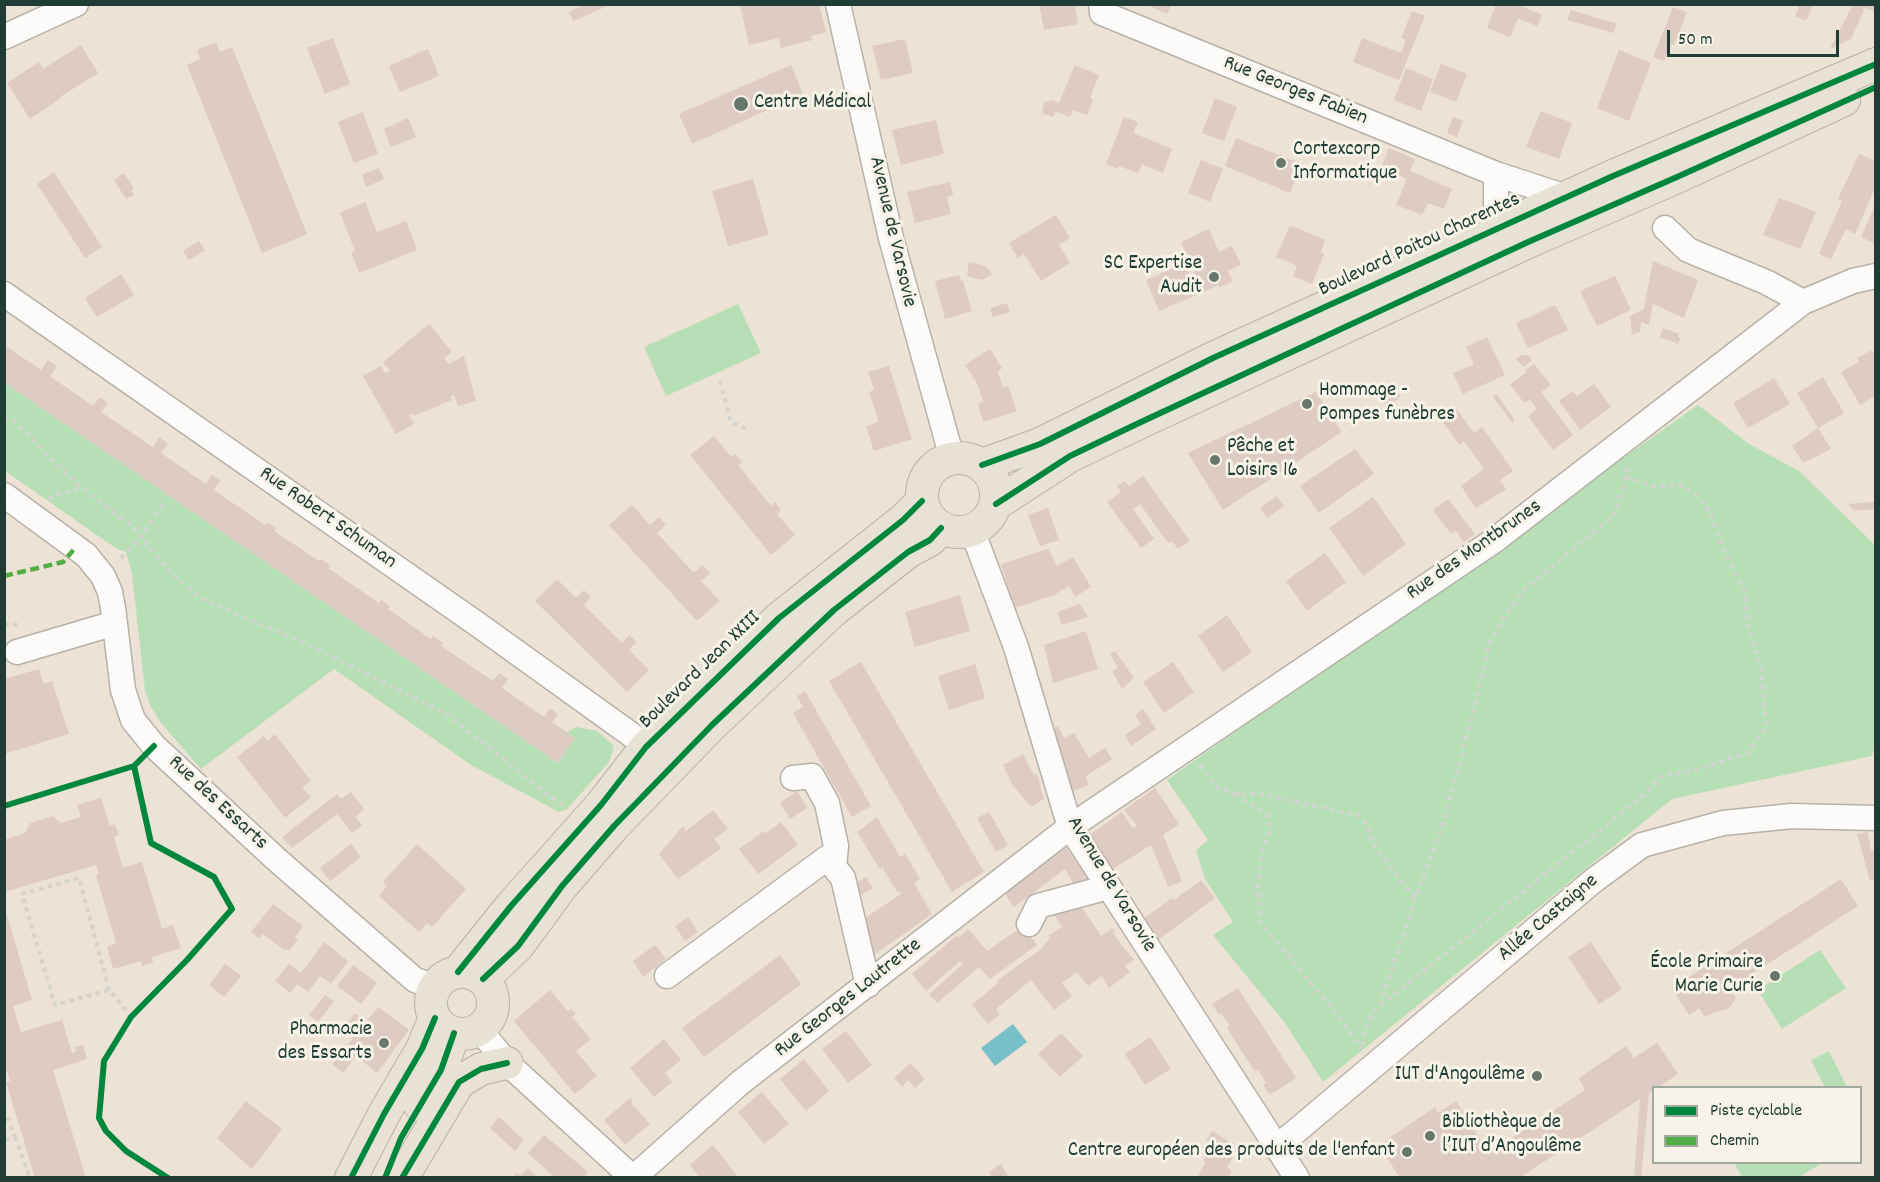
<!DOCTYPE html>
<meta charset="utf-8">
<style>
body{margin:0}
#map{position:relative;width:1880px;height:1182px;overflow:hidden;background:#ece2d5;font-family:Dekko,sans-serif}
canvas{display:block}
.frame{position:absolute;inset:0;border:6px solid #1f3d34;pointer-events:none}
.legend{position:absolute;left:1652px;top:1086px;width:210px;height:78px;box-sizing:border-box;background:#f7f3e8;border:2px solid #a1aaa0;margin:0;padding:8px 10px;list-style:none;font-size:18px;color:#1f3d34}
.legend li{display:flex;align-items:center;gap:12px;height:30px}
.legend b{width:30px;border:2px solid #a1aaa0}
.scale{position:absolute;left:1667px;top:30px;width:172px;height:27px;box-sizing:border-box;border:3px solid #1f3d34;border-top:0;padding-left:8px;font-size:18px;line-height:21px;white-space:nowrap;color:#1f3d34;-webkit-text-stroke:4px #f7f3e8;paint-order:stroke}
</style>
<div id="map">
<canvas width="1880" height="1182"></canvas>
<div class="frame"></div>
<ul class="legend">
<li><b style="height:8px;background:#00873e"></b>Piste cyclable</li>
<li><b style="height:8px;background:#52ad45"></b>Chemin</li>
</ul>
<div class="scale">50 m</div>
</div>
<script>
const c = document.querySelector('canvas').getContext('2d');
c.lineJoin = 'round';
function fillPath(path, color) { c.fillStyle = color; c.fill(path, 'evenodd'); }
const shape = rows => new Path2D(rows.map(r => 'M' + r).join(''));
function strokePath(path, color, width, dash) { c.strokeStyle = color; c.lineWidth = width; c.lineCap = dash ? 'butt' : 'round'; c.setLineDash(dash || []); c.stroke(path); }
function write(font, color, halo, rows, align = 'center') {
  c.font = font + ' Dekko,sans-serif'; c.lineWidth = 6; c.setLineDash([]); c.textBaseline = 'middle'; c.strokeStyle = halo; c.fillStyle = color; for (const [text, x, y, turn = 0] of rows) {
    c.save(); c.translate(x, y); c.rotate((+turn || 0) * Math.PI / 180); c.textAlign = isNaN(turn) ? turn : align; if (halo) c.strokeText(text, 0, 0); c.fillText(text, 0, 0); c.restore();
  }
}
fillPath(shape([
 [738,304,761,353,666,396,644,347],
 [4,382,558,763,575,738,567,732,577,727,597,731,614,746,609,762,567,809,559,812,471,765,334,669,201,769,161,723,151,707,145,690,132,574,126,552,117,549,5,471],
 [1698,405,1749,444,1799,471,1875,545,1876,742,1872,756,1672,799,1323,1082,1285,1023,1213,935,1233,922,1205,879,1196,850,1208,840,1167,780],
 [1820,950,1846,988,1782,1029,1758,990],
 [1829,1051,1847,1087,1825,1087,1811,1060],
 [1734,1163,1821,1162,1822,1163,1799,1177,1743,1178]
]), '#b7dfb6');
fillPath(shape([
 [1013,1024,1027,1042,995,1066,981,1048]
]), '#78c0c9');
fillPath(shape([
 [585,4,612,4,573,21,569,12],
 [740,4,772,4,772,6,819,4,826,32,811,36,812,40,781,48,779,38,749,45],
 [1039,4,1075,4,1078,24,1044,30],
 [1145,4,1171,4,1167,14],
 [1496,4,1517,4,1542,15,1537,26,1518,18,1510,37,1487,28],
 [1793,4,1813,4,1806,21,1795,16,1799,7],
 [1853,4,1875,4,1875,12,1864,7,1862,9,1864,10,1851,39,1830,49],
 [1673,7,1687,12,1674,45,1672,44,1664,61,1653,57],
 [1571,10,1617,24,1613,33,1567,20],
 [1412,11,1425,16,1399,80,1353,62,1362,38,1401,53,1406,40,1401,38],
 [333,38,350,84,325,94,307,48],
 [905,39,913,73,881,80,872,46],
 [216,42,220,52,232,47,307,234,262,253,187,65,200,59,197,50],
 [81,45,98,73,60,97,61,98,30,119,7,83,39,62,43,69],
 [428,49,439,76,400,92,389,66],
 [1619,50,1651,63,1629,121,1597,108],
 [1441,64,1467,74,1456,102,1430,92],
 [791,65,803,94,692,144,679,114],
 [1075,65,1099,75,1090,98,1093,100,1087,115,1073,110,1070,117,1056,111,1053,117,1042,113,1044,103,1051,100,1059,103],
 [1406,68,1433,79,1421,111,1394,100],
 [1215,98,1237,107,1224,141,1202,133],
 [1541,111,1572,123,1559,159,1526,147],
 [363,112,378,154,354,163,338,122],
 [1124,117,1138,122,1133,133,1172,149,1163,173,1142,164,1138,173,1119,166,1118,169,1106,164],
 [1453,117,1463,121,1457,137,1447,133],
 [408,118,416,137,391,147,384,129],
 [936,120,944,154,901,165,892,130],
 [1236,138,1302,164,1290,193,1225,166],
 [1389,148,1415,159,1410,171,1452,189,1444,209,1428,203,1422,215,1396,205,1407,179,1381,168],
 [1859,154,1875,161,1875,188,1855,234,1846,229,1831,259,1819,254,1842,201,1838,199],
 [1201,160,1223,169,1210,202,1188,193],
 [379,168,384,179,366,187,362,175],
 [54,172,102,247,85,258,37,184],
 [124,173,134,188,131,190,134,195,126,199,114,180],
 [753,179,769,235,728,246,712,191],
 [950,182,953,195,947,197,951,214,915,223,907,192],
 [1779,198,1816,212,1800,249,1763,235],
 [365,202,377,232,406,221,417,250,359,273,351,252,355,251,340,213],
 [1874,208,1875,208,1875,244,1861,237],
 [1056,215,1070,238,1059,245,1070,263,1041,281,1024,254,1018,258,1009,243],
 [1290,225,1325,240,1321,252,1324,254,1312,284,1293,276,1297,266,1276,257],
 [1209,229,1219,252,1232,246,1241,265,1228,271,1233,281,1219,288,1218,285,1204,292,1202,288,1197,290,1199,294,1159,311,1146,280,1185,263,1190,275,1195,273,1181,242],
 [199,241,205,250,189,260,183,251],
 [1653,261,1698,280,1684,318,1653,304,1649,325,1641,322,1640,332,1632,335,1630,316,1644,309],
 [969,262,986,266,992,274,982,280,967,276],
 [121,274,134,295,97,317,85,298],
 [959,275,961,281,963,281,972,311,945,319,935,281],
 [1615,276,1631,310,1597,326,1580,291],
 [1007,303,1010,312,993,317,990,308],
 [1555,305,1568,330,1528,348,1516,323],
 [429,324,452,352,444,358,449,364,464,356,476,401,458,406,454,395,450,396,452,400,414,416,413,413,409,415,414,424,396,434,363,376,381,366,385,373,390,371,383,362],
 [1663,328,1679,334,1678,337,1681,338,1678,344,1660,337],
 [1487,337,1505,375,1463,394,1453,373,1474,364,1466,347],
 [4,345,41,370,48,360,57,366,50,376,93,406,100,397,108,403,101,412,153,447,159,437,168,444,161,453,206,484,212,475,220,480,214,490,265,525,267,522,276,528,274,531,319,561,321,559,330,565,328,568,379,603,381,600,390,606,388,609,431,639,433,636,443,643,441,646,493,681,499,673,508,679,502,688,544,717,550,708,558,714,552,722,575,738,558,763,4,382],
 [990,349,1002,368,998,372,1003,387,1008,386,1017,411,983,422,978,404,983,402,978,385,965,365],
 [1872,350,1875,356,1875,396,1860,405,1841,372,1859,362,1857,358],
 [1521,355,1529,356,1532,361,1523,367,1516,359],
 [1534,364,1551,385,1541,392,1573,435,1553,450,1528,416,1537,409,1530,399,1524,403,1510,384,1527,372,1525,370],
 [889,366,912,439,874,451,866,426,879,422,869,392,874,390,868,372],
 [1823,377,1844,413,1818,428,1831,449,1803,463,1792,446,1818,428,1797,393],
 [1774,378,1790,404,1748,428,1733,403],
 [1594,384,1611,407,1580,430,1559,401,1573,391,1577,396],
 [1392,385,1401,396,1387,407,1379,396],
 [1316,392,1342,432,1223,510,1188,453],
 [1496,394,1515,420,1512,423,1493,397],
 [1456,408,1474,433,1482,427,1513,471,1500,480,1506,489,1476,508,1461,486,1484,469,1464,441,1459,445,1441,419],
 [714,436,731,457,735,454,742,462,738,465,771,506,775,502,781,510,777,514,795,535,771,555,690,455],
 [1355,449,1374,474,1319,513,1300,486],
 [1143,476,1190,541,1178,549,1172,541,1168,543,1140,504,1133,509,1154,539,1141,548,1107,502,1121,492,1117,486,1125,481,1129,486],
 [1277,496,1284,506,1267,518,1260,508],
 [1373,497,1406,544,1363,576,1329,528],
 [1448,499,1475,534,1464,542,1456,531,1451,534,1433,510],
 [1875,502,1875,509,1854,511,1848,504],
 [632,505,650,525,659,517,666,525,657,533,694,573,702,565,710,573,701,581,720,601,697,621,609,525],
 [1048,508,1059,540,1040,546,1028,515],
 [1048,549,1057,566,1073,557,1091,587,1075,597,1069,586,1054,595,1015,608,1001,564],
 [1325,553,1346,582,1307,611,1286,581],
 [557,579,576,598,584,590,591,597,584,605,622,643,629,635,637,642,629,650,649,670,627,692,535,601],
 [960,595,970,631,915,647,905,612],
 [1080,604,1088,617,1062,625,1057,612],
 [1227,615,1252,652,1223,672,1198,636],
 [1086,631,1098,669,1053,683,1044,645],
 [1115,651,1134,678,1122,689,1112,671,1118,668,1110,654],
 [861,662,984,872,952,892,829,681],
 [1173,662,1194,692,1164,713,1143,682],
 [975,664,985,698,949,710,938,676],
 [39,669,44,684,52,681,69,734,4,754,4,679],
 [805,691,871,806,852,817,793,713,803,707,797,696],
 [1143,709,1156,729,1131,746,1125,735,1141,724,1135,715],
 [1058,726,1064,738,1074,733,1089,758,1105,748,1112,759,1085,777,1089,785,1071,792,1052,729],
 [275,734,311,781,302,787,311,797,285,818,237,757,264,736,267,741],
 [1023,754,1034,775,1037,774,1044,799,1031,807,1013,786,1003,765],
 [1155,788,1179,824,1163,835,1182,881,1168,887,1151,845,1108,872,1085,838,1122,812,1133,828,1137,826,1124,810],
 [797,791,807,808,790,819,780,803],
 [351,792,364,809,355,817,362,825,352,833,337,814,292,848,282,837,337,794,341,799],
 [101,798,110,826,115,824,119,835,114,837,123,868,142,862,162,929,173,925,181,948,152,957,153,963,142,966,141,961,113,969,107,947,116,943,96,875,99,874,96,865,4,892,4,840,25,833,30,823,54,816,60,823,81,817,77,805],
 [713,810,728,829,714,839,721,848,678,879,659,854,683,826,686,831],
 [989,812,1008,845,996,852,977,818],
 [877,817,900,857,905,854,920,879,914,883,932,914,870,958,859,922,901,894,900,891,898,893,882,867,880,869,857,832],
 [781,822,798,845,758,874,739,849,764,831,766,833],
 [1868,832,1871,851,1875,849,1875,879,1870,881,1857,834],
 [351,844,361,857,330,881,320,868],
 [417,844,466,889,432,927,427,923,419,932,379,896,387,886,383,882],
 [1065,846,1089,880,1075,887,1065,869,1014,907,1003,891],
 [866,877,873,888,854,899,851,886],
 [1841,879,1858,906,1730,988,1736,998,1728,1009,1715,1012,1705,1017,1699,1008,1689,1015,1672,988],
 [1201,880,1215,898,1154,943,1139,922,1172,898,1174,900],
 [1077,900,1101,936,1113,928,1115,931,1113,932,1120,943,1134,960,1125,966,1130,972,1109,988,1102,976,1088,986,1077,972,1062,983,1072,996,1054,1010,1031,980,996,1009,1000,1014,988,1024,972,1005,999,982,998,980,1040,950,1050,938,1048,936,1062,927,1053,913],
 [273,904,303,926,295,937,298,939,289,951,287,949,285,951,263,934,259,938,251,932],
 [5,908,32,1000,13,1006,21,1032,62,1020,72,1053,76,1052,75,1047,83,1045,87,1059,53,1070,86,1178,35,1178,6,1082,10,1081,7,1071,5,1072],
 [688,917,698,932,685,941,675,926],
 [1023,926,1037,945,990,979,979,967,937,1003,929,994,963,964,960,961,926,991,912,974,956,936,958,938,968,929,987,951],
 [324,942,348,961,331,984,320,976,308,992,297,984,290,993,275,981,289,964,301,973],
 [1591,942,1622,989,1599,1004,1568,957],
 [655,945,666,959,643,977,633,961],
 [780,955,801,984,704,1057,682,1028],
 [225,964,241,976,224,997,209,985],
 [353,965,377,983,361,1004,337,986],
 [1238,988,1296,1078,1270,1095,1263,1085,1266,1083,1258,1070,1255,1072,1227,1028,1230,1026,1221,1013,1219,1015,1212,1004],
 [550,990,568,1012,571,1009,576,1014,572,1017,591,1039,576,1051,597,1076,575,1094,514,1021],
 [325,995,334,1001,318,1022,309,1015],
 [378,1007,409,1030,377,1073,356,1056,343,1073,332,1064,353,1038,342,1029,355,1013,366,1022],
 [846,1031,872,1065,848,1083,822,1049],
 [1061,1033,1083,1056,1060,1077,1038,1054],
 [1150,1037,1171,1069,1145,1085,1125,1054],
 [664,1039,681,1060,665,1073,672,1082,654,1097,630,1068],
 [1657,1043,1678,1074,1658,1088,1653,1088,1653,1090,1649,1093,1641,1178,1634,1178,1640,1099,1519,1178,1400,1178,1379,1145,1435,1107,1438,1113,1456,1101,1489,1153,1585,1090,1579,1078,1626,1046,1634,1058],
 [804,1059,829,1091,806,1111,780,1079],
 [910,1063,925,1079,915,1088,908,1080,902,1087,894,1078],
 [762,1092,789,1124,764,1144,738,1112],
 [630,1098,633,1102,631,1103,650,1124,625,1145,604,1120],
 [246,1101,282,1129,252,1169,217,1138],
 [499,1117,524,1140,515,1151,490,1128],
 [1212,1131,1233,1144,1227,1153,1233,1157,1227,1167,1232,1171,1228,1178,1197,1178,1206,1162,1203,1161,1213,1145,1206,1141],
 [544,1135,588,1172,583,1178,555,1178,528,1153],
 [713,1145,739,1178,700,1178,690,1165],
 [1001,1164,1009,1178,992,1178,989,1172],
 [528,1168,538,1178,512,1178,517,1173,520,1176]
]), '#decbc3');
const minor = shape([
 [838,4,891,238,952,458],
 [1101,4,1102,13,1496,174],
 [4,37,76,4],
 [1665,228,1688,250,1766,282,1803,302],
 [1496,229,1496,174,1566,197],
 [4,294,480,626,640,741,646,747],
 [4,495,86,555,103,576,110,592,113,608,123,690,133,720,154,746,276,859,415,980,436,987],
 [972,530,1016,647,1070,827,1297,1178],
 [17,652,115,623],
 [793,778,812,776,827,803,836,846,834,867],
 [1029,924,1038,906,1109,887],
 [667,976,827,858,843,878,868,985],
 [479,1029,507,1063,633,1178],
 [1276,1148,1593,881,1642,845,1723,823,1792,816,1876,818],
 [633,1178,741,1082,1070,827,1495,540,1803,302,1853,281,1876,276]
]);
const major = shape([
 '922 495a37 37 0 1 1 74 0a37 37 0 1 1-74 0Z',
 [982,465,1040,444,1213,358,1613,176,1876,64],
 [996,504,1070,456,1141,422,1528,242,1677,177,1844,100],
 '431 1003a31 31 0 1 1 62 0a31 31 0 1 1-62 0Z',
 [458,972,511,906,601,805,646,747,779,618,903,520,922,501],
 [483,979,518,946,562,886,614,826,712,725,834,610,908,552,930,540,941,528],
 [420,1105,441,1070,454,1033],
 [351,1178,384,1114,422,1049,435,1018],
 [402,1178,459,1082,481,1069,507,1063]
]);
strokePath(minor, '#b6b2a9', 27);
strokePath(major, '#b6b2a9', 34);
strokePath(shape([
 [720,381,731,422,749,430],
 [4,418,15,421,45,453,82,488,132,526,168,570,200,598,311,646,446,714,565,808],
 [49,499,57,494,82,488],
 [121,558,141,537,165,501],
 [4,624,21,625],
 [138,762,134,766,151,843,214,877,232,909,187,960,131,1017,104,1061,99,1118,106,1131,126,1151,168,1178],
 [1200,765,1217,788,1236,794,1259,794,1358,815,1367,824,1372,842,1415,899],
 [1236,794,1267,815,1269,823,1270,830,1262,852,1258,884,1260,922,1340,1018,1361,1049],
 [4,806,134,766],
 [109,990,79,878,22,894,55,1005,109,990,131,1017],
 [1380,1005,1415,899,1443,823,1472,716,1489,644,1504,617,1526,588,1614,515,1626,477],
 [1363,1045,1365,1027,1376,1009,1609,823,1646,793,1661,776,1692,771,1747,753,1766,727,1761,667,1748,628,1745,593,1722,547,1711,514,1697,496,1680,485,1653,486,1626,477,1627,467],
 [4,1109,15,1137,4,1140],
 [15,1137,30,1178]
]), '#d4d4cf', 4, [4.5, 4.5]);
strokePath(minor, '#fcfbf9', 24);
strokePath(major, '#e8e1d5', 32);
strokePath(shape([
 [4,576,63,562,76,547]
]), '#52ad45', 4.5, [9, 4.5]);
strokePath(shape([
 [982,465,1040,444,1213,358,1613,176,1876,64],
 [996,504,1070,456,1141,422,1528,242,1677,177,1876,87],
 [154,746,134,766,151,843,214,877,232,909,187,960,131,1017,104,1061,99,1118,106,1131,126,1151,168,1178],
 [4,806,134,766],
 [458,972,511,906,601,805,646,747,779,618,903,520,922,501],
 [483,979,518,946,562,886,614,826,712,725,834,610,908,552,930,540,941,528],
 [351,1178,384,1114,422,1049,435,1018],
 [385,1178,401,1138,441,1070,454,1033],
 [402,1178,459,1082,481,1069,507,1063]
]), '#00873e', 6);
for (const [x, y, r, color] of [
 [741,104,8,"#67776c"],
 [1281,163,6,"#67776c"],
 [1214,277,6,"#67776c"],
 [1307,404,6,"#67776c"],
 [1215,460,6,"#67776c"],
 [1775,976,6,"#67776c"],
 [384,1043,6,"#67776c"],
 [1537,1076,6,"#67776c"],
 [1430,1136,6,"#67776c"],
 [1407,1152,6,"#67776c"]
]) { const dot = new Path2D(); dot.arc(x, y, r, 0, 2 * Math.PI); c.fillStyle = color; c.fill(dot); strokePath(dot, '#f7f3e8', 2); }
write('21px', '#1f3d34', '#f7f3e8', [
 ["Rue Georges Fabien",1295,92,22],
 ["Avenue de Varsovie",891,232,77],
 ["Boulevard Poitou Charentes",1420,246,-25],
 ["Rue Robert Schuman",327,519,35],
 ["Rue des Montbrunes",1475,551,-35],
 ["Boulevard Jean XXIII",701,671,-44],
 ["Rue des Essarts",217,804,43],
 ["Avenue de Varsovie",1110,885,59],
 ["Allée Castaigne",1549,919,-40],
 ["Rue Georges Lautrette",849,999,-38]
]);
write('21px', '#1f3d34', '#f7f3e8', [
 ["Centre Médical",754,104],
 ["Cortexcorp",1293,151],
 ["Informatique",1293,175],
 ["SC Expertise",1202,265,"right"],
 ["Audit",1202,289,"right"],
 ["Hommage -",1319,392],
 ["Pompes funèbres",1319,416],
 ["Pêche et",1227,448],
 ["Loisirs 16",1227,472],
 ["École Primaire",1763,964,"right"],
 ["Marie Curie",1763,988,"right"],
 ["Pharmacie",372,1031,"right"],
 ["des Essarts",372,1055,"right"],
 ["IUT d'Angoulême",1525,1076,"right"],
 ["Bibliothèque de",1442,1124],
 ["l’IUT d’Angoulême",1442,1148],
 ["Centre européen des produits de l'enfant",1395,1152,"right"]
], 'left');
</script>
